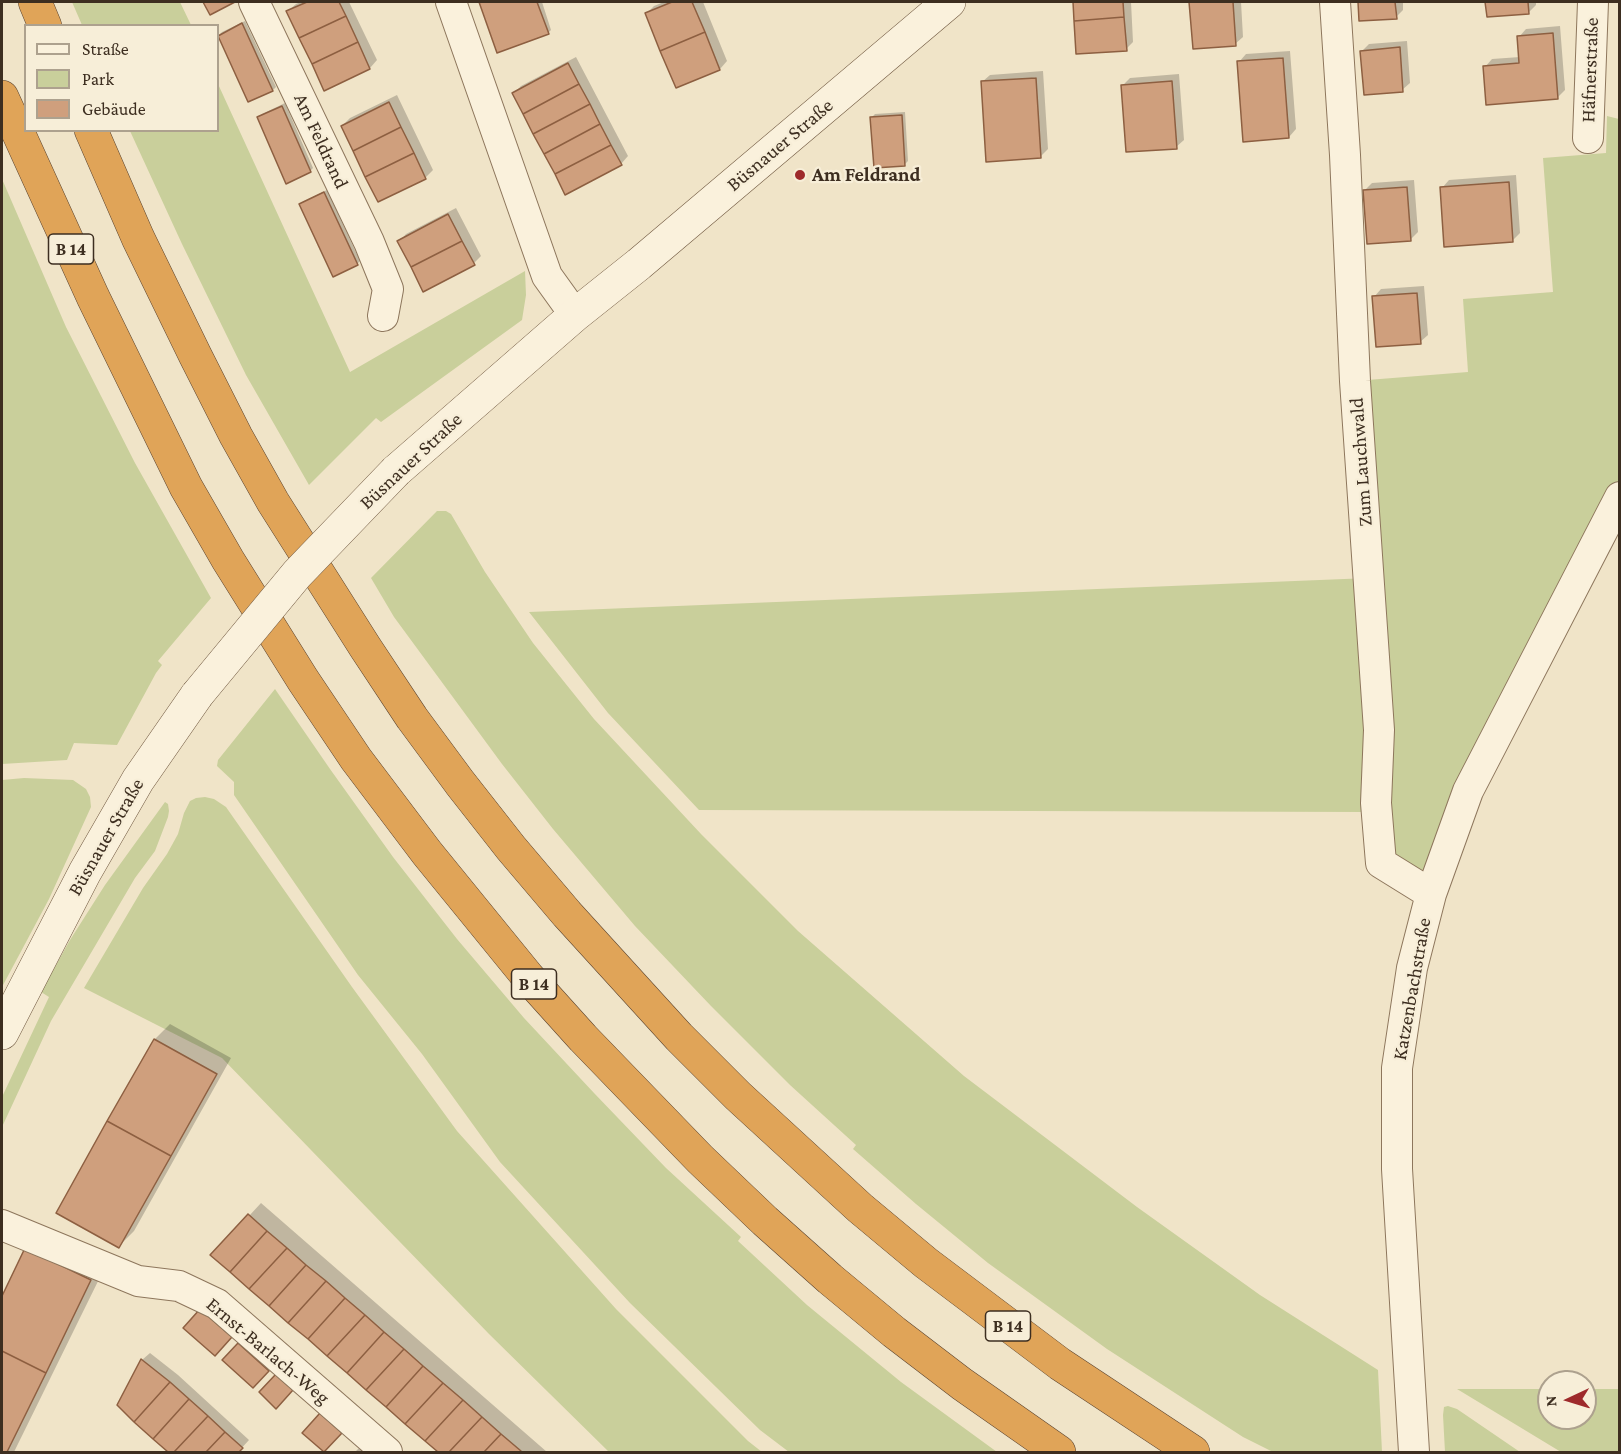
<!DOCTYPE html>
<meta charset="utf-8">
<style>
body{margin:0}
#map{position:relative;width:1621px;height:1454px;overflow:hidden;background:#f0e4c8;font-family:"Crimson Pro",serif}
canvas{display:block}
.frame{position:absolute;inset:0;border:3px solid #3d2e20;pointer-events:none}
.legend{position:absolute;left:24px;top:24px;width:195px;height:108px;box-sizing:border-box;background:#f7eed8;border:2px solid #ada18e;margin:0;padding:8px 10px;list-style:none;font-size:18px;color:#3d2e20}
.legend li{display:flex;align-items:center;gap:12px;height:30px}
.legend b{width:30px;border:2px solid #ada18e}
.north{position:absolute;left:1537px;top:1370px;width:60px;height:60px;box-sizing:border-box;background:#f7eed8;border:2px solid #ada18e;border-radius:50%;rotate:266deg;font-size:16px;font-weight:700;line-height:24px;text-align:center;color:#3d2e20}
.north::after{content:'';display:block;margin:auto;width:21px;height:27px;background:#9e2a2b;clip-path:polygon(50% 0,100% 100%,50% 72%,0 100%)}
</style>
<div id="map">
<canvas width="1621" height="1454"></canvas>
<div class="frame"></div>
<ul class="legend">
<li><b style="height:8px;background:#faf1dc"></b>Straße</li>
<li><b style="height:16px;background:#c9cf9b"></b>Park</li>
<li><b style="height:16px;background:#cf9f7d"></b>Gebäude</li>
</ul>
<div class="north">N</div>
</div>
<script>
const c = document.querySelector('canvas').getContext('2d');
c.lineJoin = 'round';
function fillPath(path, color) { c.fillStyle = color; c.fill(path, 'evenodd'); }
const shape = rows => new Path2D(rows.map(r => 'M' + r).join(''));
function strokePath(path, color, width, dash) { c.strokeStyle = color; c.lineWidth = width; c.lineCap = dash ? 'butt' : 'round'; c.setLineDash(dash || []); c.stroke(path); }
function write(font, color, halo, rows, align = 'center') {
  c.font = font + ' "Crimson Pro",serif'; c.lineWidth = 4.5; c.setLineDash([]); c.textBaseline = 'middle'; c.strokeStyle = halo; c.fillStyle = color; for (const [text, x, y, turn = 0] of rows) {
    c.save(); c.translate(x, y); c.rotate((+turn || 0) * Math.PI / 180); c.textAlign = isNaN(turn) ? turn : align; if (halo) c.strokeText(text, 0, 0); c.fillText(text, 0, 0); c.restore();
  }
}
fillPath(shape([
 [72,2,180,2,191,25,82,25],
 [218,84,350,372,525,271,526,295,522,320,381,422,376,418,309,485,246,375,182,244,130,131,218,130],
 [1607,116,1619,119,1619,497,1431,894,1381,863,1363,812,699,810,608,713,529,612,1369,578,1355,381,1468,372,1463,299,1553,292,1543,158,1606,153],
 [2,179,66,327,135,463,211,598,158,661,162,665,156,673,117,745,74,743,67,760,2,764],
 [437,511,446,511,451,514,485,572,533,643,594,719,701,834,798,931,964,1076,1137,1207,1260,1295,1378,1370,1382,1452,1273,1452,1243,1437,1107,1349,988,1263,916,1204,853,1149,856,1145,790,1085,711,1006,635,926,553,829,502,764,394,617,371,578],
 [275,689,330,769,393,857,457,939,524,1018,594,1093,666,1168,741,1237,738,1241,807,1305,901,1382,997,1452,789,1452,760,1430,630,1303,500,1162,422,1054,358,975,234,795,234,782,217,766,218,760],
 [24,778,73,780,86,789,90,797,91,807,49,899,2,987,2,780],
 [205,797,214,799,226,807,352,987,457,1131,616,1309,748,1441,762,1452,609,1452,489,1334,222,1058,84,988,143,888,167,854,178,834,184,813,190,801,196,798],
 [165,802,168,804,169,811,168,817,155,851,135,878,51,1021,2,1127,2,1097,49,997,41,992,70,940,105,885],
 [1457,1389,1549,1389,1549,1418,1585,1418,1585,1389,1619,1389,1619,1452,1561,1452],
 [1448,1406,1457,1409,1520,1452,1445,1452,1443,1415,1444,1407]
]), '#c9cf9b');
fillPath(shape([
 [301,2,349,2,377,60,370,68,324,89,288,11,296,4],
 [481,2,542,2,551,30,548,33],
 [664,2,703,2,727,61,720,69,677,86,647,13,654,6],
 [1074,2,1131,2,1133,42,1126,49,1078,53],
 [1191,2,1241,2,1243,37,1235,44,1194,47],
 [1359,2,1403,2,1403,10,1396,17,1361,20],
 [1487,2,1536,2,1536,5,1529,12,1488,16],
 [245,21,276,87,273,90,249,100,219,35,222,32],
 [1560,26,1565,90,1557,98,1485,67,1492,59,1520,57,1519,37,1526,29],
 [1407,41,1410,83,1402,90,1362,51,1369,44],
 [1290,51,1296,129,1289,137,1239,62,1246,54],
 [576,57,628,156,621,164,514,93,521,86],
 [1043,71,1048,149,1040,157,982,82,990,75],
 [1179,74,1184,140,1176,147,1123,85,1130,78],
 [397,95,433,170,426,177,378,200,342,126,350,118],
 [285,103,313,168,310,171,258,117,262,114],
 [905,112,908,161,905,164,872,117,875,114],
 [1516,175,1520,233,1513,240,1442,188,1449,180],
 [1414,180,1418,232,1410,240,1364,191,1372,183],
 [327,190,360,261,357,264,301,205,304,201],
 [456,208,481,256,474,263,399,242,406,234],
 [1424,286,1428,335,1420,342,1374,297,1381,289],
 [170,1024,231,1058,134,1231,119,1246,58,1212,155,1039],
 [261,1203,547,1452,440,1452,213,1255],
 [26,1249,106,1265,14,1452,2,1452,2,1299],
 [242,1340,271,1366,253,1386,224,1360],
 [150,1353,178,1375,249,1440,238,1452,170,1452,118,1405,142,1360],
 [361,1446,369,1452,355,1452]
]), '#0003');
const building = shape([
 [203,2,235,2,210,15,203,2],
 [307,2,339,2,346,16,299,38,286,11,307,2],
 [479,2,537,2,549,34,497,53,479,2],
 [672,2,692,2,705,32,660,51,645,13,672,2],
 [1073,2,1123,2,1124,17,1074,21,1073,2],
 [1189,2,1233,2,1236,46,1193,49,1189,2],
 [1358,2,1395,2,1397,19,1359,21,1358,2],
 [1485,2,1528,2,1529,14,1487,17,1485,2],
 [346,16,358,42,312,64,299,38,346,16],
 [1124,17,1127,51,1076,54,1074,21,1124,17],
 [242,23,273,91,248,102,218,36,242,23],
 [705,32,720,70,676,88,660,51,705,32],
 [1553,33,1558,99,1486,105,1483,66,1519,63,1517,36,1553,33],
 [358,42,370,69,324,91,312,64,358,42],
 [1400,47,1403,92,1364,95,1360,51,1400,47],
 [1283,58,1289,138,1243,142,1237,61,1283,58],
 [568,63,579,84,523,114,512,93,568,63],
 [1036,78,1041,158,986,162,981,81,1036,78],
 [1172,81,1177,149,1126,152,1121,85,1172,81],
 [579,84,590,104,533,134,523,114,579,84],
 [389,102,401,127,353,151,341,126,389,102],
 [590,104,600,124,544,154,533,134,590,104],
 [282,106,311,172,286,184,257,117,282,106],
 [902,115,905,166,874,168,870,117,902,115],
 [600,124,611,145,555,174,544,154,600,124],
 [401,127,414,153,365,177,353,151,401,127],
 [611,145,622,165,565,195,555,174,611,145],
 [414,153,426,179,378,202,365,177,414,153],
 [1509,182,1513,242,1444,247,1440,187,1509,182],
 [1407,187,1411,241,1367,244,1363,190,1407,187],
 [324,192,358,265,333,277,299,204,324,192],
 [448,214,462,241,411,267,397,241,448,214],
 [462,241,475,265,423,292,411,267,462,241],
 [1417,293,1421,344,1376,347,1372,296,1417,293],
 [154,1039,217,1074,171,1156,107,1121,154,1039],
 [107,1121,171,1156,119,1248,56,1213,107,1121],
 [248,1214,267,1231,230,1272,210,1255,248,1214],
 [267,1231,287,1248,249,1289,230,1272,267,1231],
 [25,1248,91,1280,46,1373,2,1351,2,1296,25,1248],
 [287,1248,306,1265,269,1306,249,1289,287,1248],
 [306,1265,326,1281,288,1323,269,1306,306,1265],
 [326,1281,345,1298,308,1339,288,1323,326,1281],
 [345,1298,365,1315,327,1356,308,1339,345,1298],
 [200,1309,232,1337,215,1356,183,1328,200,1309],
 [365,1315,384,1332,347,1373,327,1356,365,1315],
 [384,1332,404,1349,366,1390,347,1373,384,1332],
 [238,1343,269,1371,253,1388,222,1360,238,1343],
 [404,1349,423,1366,386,1407,366,1390,404,1349],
 [2,1351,46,1373,7,1452,2,1452,2,1351],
 [141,1359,170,1382,134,1422,117,1405,141,1359],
 [423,1366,443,1383,405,1424,386,1407,423,1366],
 [276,1374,293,1390,276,1409,259,1392,276,1374],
 [170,1382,189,1399,153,1439,134,1422,170,1382],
 [443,1383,463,1400,425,1441,405,1424,443,1383],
 [189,1399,208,1416,174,1452,168,1452,153,1439,189,1399],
 [463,1400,482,1417,449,1452,438,1452,425,1441,463,1400],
 [320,1413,342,1433,324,1452,302,1433,320,1413],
 [208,1416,225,1432,206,1452,174,1452,208,1416],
 [482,1417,501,1434,484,1452,449,1452,482,1417],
 [225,1432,243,1448,239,1452,206,1452,225,1432],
 [501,1434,521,1451,519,1452,484,1452,501,1434]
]);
fillPath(building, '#cf9f7d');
strokePath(building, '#8d5f41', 1.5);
const street = shape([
 [254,2,369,242,388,289,383,316],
 [451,2,547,276,575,315],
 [1335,2,1345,155,1355,381,1379,730,1376,803,1381,863,1431,894],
 [1588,138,1593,2],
 [2,1225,138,1281,179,1286,217,1304,387,1452],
 [1414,1452,1397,1169,1397,1068,1412,968,1431,894,1468,791,1620,497]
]);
const secondary = shape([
 [396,471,575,315,639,264,949,2],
 [2,1033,85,872,138,780,197,695]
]);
const highway = shape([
 [35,2,45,26],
 [2,97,93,297,186,487,228,560,303,680,356,759,427,853,528,977,583,1038,700,1159,765,1221,830,1279,894,1332,962,1384,1059,1452],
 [91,130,138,238,195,355,236,436,273,502,365,647,412,718,460,783,511,848,567,914,679,1037,738,1096,860,1208,926,1263,1060,1364,1193,1452]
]);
strokePath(street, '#8d765c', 32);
strokePath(secondary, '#6f573f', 34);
strokePath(highway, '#5b4430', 34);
strokePath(street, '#faf1dc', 30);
strokePath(secondary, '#faf1dc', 33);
strokePath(highway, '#e0a458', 33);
const secondaryBridge = shape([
 [197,695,297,574,396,471]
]);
strokePath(secondaryBridge, '#6f573f', 34, []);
strokePath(secondaryBridge, '#faf1dc', 33);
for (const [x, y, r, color] of [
 [800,175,6,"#9e2a2b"]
]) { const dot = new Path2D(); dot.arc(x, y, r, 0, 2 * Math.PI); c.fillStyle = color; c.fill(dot); strokePath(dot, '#f7eed8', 2); }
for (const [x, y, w] of [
 [71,249,45],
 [534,984,45],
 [1008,1326,45]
]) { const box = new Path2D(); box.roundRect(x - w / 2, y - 15, w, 30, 4.5); c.fillStyle = '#f7eed8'; c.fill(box); strokePath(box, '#3d2e20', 1.5); }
write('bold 18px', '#3d2e20', null, [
 ["B 14",71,249],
 ["B 14",534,984],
 ["B 14",1008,1326]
]);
write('20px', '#3d2e20', '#f7eed8', [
 ["Häfnerstraße",1590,70,-88],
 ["Am Feldrand",321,141,65],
 ["Büsnauer Straße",780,145,-40],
 ["Büsnauer Straße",411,461,-43],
 ["Zum Lauchwald",1361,462,-94],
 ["Büsnauer Straße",106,837,-60],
 ["Katzenbachstraße",1412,989,-80],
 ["Ernst-Barlach-Weg",268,1351,40]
]);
write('bold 20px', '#3d2e20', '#f7eed8', [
 ["Am Feldrand",812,175]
], 'left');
</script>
